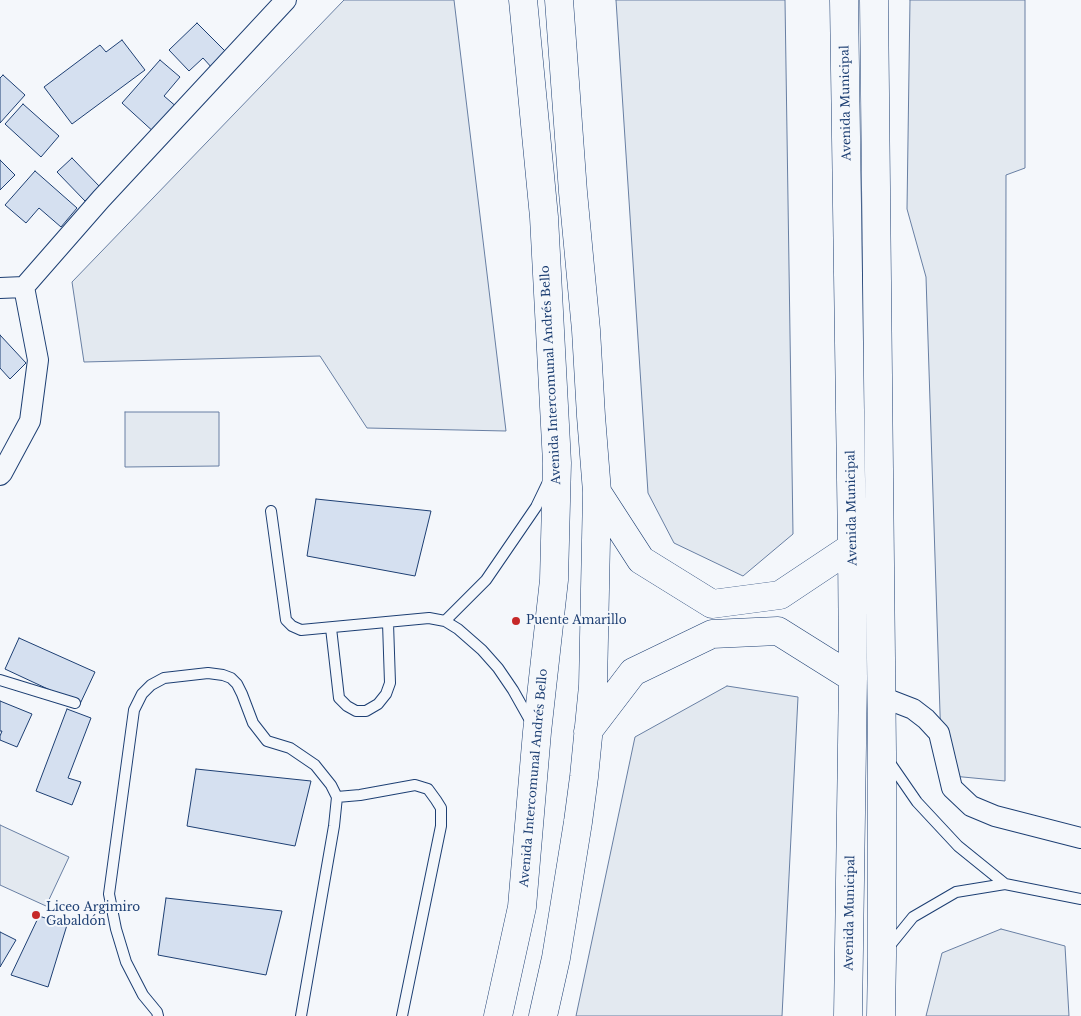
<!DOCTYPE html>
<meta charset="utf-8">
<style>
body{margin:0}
canvas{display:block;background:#f4f7fb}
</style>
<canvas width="1081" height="1016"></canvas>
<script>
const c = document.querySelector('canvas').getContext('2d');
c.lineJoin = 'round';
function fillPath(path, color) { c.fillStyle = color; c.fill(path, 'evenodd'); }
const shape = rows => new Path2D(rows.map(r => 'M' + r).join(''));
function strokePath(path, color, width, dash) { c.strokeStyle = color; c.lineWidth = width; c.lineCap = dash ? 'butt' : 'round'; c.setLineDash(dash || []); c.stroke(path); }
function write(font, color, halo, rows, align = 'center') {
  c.font = font + ' "Libre Baskerville",serif'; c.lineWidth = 4; c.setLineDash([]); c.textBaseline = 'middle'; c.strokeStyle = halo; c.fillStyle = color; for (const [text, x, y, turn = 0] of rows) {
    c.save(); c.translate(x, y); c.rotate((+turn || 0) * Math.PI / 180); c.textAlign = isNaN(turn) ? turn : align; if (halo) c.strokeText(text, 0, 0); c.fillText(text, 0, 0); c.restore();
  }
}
const green = shape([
 [344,0,454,0,506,431,367,428,320,356,84,362,72,282,344,0],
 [616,0,785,0,793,534,743,576,674,543,648,493,616,0],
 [910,0,1025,0,1025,168,1006,175,1005,781,942,775,926,277,907,209,910,0],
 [125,412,219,412,219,466,125,467,125,412],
 [727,686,798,697,782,1016,576,1016,635,737,727,686],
 [0,825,69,857,46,906,0,885,0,825],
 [1001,929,1065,946,1069,1016,926,1016,942,953,1001,929]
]);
fillPath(green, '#e3e9f0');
strokePath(green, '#687fa3', 1);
const building = shape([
 [197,23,228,54,213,69,203,58,189,71,169,50,197,23],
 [122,40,145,70,72,124,44,87,100,45,106,52,122,40],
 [160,60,180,77,164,96,178,108,156,134,122,103,160,60],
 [3,75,25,95,0,123,0,78,3,75],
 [23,104,59,136,41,157,5,124,23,104],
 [72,158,100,187,85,201,57,172,72,158],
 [0,160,15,175,0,190,0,160],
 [35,171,77,208,61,227,39,208,26,223,5,205,35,171],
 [0,335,26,363,10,379,0,368,0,335],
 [316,499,431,511,415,576,307,556,316,499],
 [19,638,95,672,80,704,5,669,19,638],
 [0,701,32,714,17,747,0,740,0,736,2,731,0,731,0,701],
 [67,709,91,718,68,778,81,782,72,805,36,791,67,709],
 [196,769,311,781,295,846,187,826,196,769],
 [166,898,282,911,266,975,158,955,166,898],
 [39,916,67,925,48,987,11,975,39,916],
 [0,932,16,940,0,967,0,932]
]);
fillPath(building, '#d5e0f0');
strokePath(building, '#1d3f73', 1);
const service = shape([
 [271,511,286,620,292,626,301,630,429,618,445,621,458,629,482,650,498,668,513,690,531,722],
 [445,621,486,580,536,507,548,482],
 [331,628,339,698,347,706,356,711,366,711,378,704,386,694,390,683,388,623],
 [0,680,75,703],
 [888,760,917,802,958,846,1005,884],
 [337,797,360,795,415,785,428,789,436,800,441,808,441,826,402,1016],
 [887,949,913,917,956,892,1005,884,1081,899],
 [158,1016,157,1012,143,995,126,962,116,929,109,894,134,710,142,694,151,685,164,678,208,673,223,675,231,678,237,684,242,694,253,723,267,741,290,748,315,765,331,785,337,797,334,826,301,1016]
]);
const minor = shape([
 [24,287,101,199,286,0],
 [0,288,24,287,38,360,30,421,2,473,0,475],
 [882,697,913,709,926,719,939,733,952,788,971,806,995,816,1081,838]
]);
const trunk = shape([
 [844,0,852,547,853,678,848,1016],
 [874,0,882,752,882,956,881,1016],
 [597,492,641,560,712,604,780,595,852,547],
 [588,731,633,672,712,634,778,631,853,678],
 [498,1016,522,907,537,732,554,580,557,463,544,217,523,0],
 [543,1016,556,958,578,822,584,777,593,686,597,492,591,416,586,330,573,192,559,0]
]);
strokePath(service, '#1d3f73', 12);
strokePath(minor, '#1d3f73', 22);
strokePath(trunk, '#1d3f73', 29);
strokePath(service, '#f4f7fb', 10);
strokePath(minor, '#f4f7fb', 20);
strokePath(trunk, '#f4f7fb', 28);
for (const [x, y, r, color] of [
 [516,621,5,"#c62828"],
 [36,915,5,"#c62828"]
]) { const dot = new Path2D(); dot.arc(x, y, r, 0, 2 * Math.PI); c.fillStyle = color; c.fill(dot); strokePath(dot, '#f4f7fb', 2); }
write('12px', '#1d3f73', '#f4f7fb', [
 ["Avenida Municipal",846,103,-91],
 ["Avenida Intercomunal Andrés Bello",551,375,-93],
 ["Avenida Municipal",852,508,-91],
 ["Avenida Intercomunal Andrés Bello",534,778,-85],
 ["Avenida Municipal",850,913,-89]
]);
write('12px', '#1d3f73', '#f4f7fb', [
 ["Puente Amarillo",526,621],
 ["Liceo Argimiro",46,908],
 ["Gabaldón",46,922]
], 'left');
</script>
